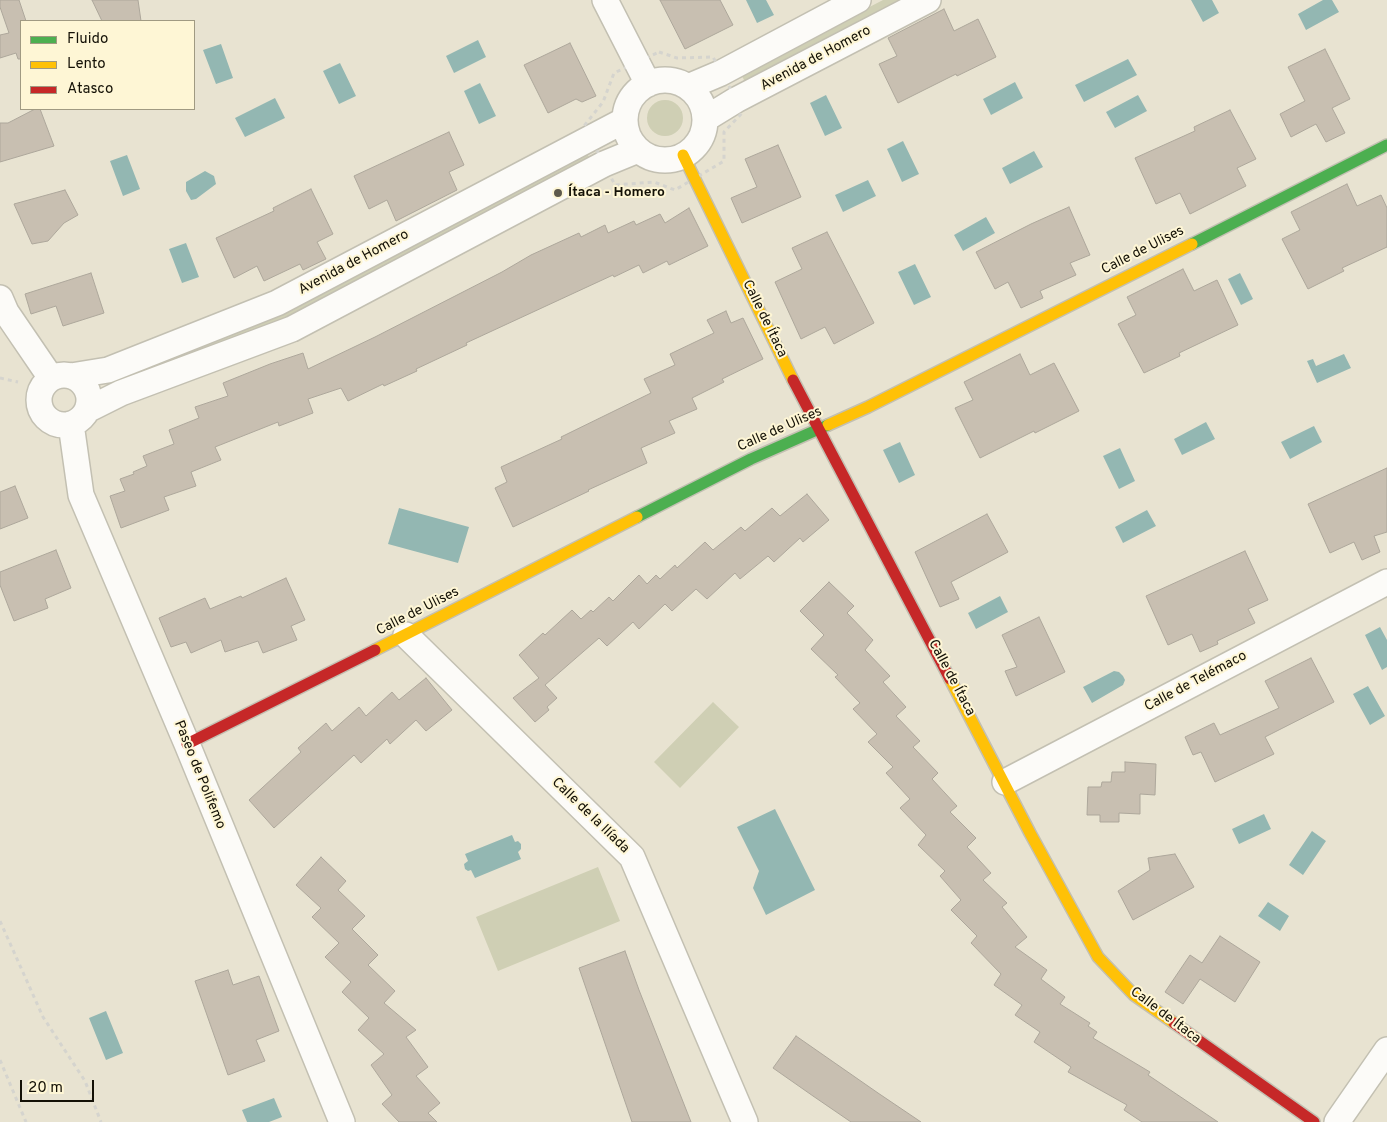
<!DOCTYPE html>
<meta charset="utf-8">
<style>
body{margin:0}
#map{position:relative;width:1387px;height:1122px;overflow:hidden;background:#e8e3d1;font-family:Overpass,sans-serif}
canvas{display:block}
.legend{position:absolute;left:20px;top:20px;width:175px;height:90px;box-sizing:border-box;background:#fef6d5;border:1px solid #a09a82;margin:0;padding:6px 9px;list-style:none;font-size:15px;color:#141106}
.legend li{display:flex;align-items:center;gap:10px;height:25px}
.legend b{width:25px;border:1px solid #a09a82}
.scale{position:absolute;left:20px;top:1080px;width:74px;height:22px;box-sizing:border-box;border:2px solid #141106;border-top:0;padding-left:6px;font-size:15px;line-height:18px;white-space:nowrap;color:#141106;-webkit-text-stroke:4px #fef6d5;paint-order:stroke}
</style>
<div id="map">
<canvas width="1387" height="1122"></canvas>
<ul class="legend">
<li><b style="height:6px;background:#4caf50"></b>Fluido</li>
<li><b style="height:6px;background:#ffc107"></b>Lento</li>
<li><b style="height:6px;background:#c62828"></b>Atasco</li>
</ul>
<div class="scale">20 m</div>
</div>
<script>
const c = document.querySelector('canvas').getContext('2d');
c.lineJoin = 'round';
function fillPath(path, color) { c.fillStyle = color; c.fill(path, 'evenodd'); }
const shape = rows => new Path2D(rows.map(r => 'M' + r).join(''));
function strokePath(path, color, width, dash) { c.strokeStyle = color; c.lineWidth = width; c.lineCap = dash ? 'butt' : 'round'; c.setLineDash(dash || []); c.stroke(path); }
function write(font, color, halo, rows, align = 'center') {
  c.font = font + ' Overpass,sans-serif'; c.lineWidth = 4; c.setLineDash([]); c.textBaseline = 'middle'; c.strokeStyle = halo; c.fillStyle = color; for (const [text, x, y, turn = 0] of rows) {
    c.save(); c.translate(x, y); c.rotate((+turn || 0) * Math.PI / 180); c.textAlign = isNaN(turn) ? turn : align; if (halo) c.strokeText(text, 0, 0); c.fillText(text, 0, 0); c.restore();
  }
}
fillPath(shape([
 [883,0,900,0,745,82,741,74],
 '647 118a18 18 0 1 1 36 0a18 18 0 1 1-36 0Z',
 [585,149,591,161,291,322,134,382,131,372],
 [713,702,739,727,680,788,654,762],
 [598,867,620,921,498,971,476,917]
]), '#cfcfb4');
fillPath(shape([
 [746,0,766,0,774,15,757,23],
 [1191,0,1212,0,1219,13,1203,22],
 [1323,0,1332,0,1339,12,1306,30,1298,14],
 [478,40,486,57,454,73,446,56],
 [221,44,233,78,216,84,203,50],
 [1128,59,1137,75,1084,102,1075,85],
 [340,63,356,96,339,104,323,71],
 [1015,82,1023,98,991,115,983,99],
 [480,83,496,116,479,124,464,91],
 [826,95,842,128,825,136,810,103],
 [1138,95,1147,111,1115,128,1106,112],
 [275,98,285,118,245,137,235,118],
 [903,141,919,174,902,182,887,149],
 [1034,151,1043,167,1010,184,1002,168],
 [127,155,140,189,123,196,110,161],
 [205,171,214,176,216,184,196,199,191,200,186,191,186,182],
 [868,180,876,196,843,212,835,195],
 [986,217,995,233,963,251,954,235],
 [186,243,199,277,182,283,169,249],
 [915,264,931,297,914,305,898,272],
 [1240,273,1253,299,1241,305,1228,279],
 [1344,354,1351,368,1317,383,1307,361,1313,359,1316,366],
 [1206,422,1215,439,1182,455,1174,439],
 [1314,426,1322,442,1290,459,1281,442],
 [900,442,915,475,899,483,883,450],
 [1120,448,1135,481,1119,489,1103,456],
 [399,508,469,527,458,563,388,544],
 [1147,510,1156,526,1123,543,1115,527],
 [1000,596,1008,612,976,629,968,613],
 [1380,627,1387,640,1387,667,1382,670,1365,635],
 [1114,671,1119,672,1123,676,1125,680,1123,685,1092,703,1083,687],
 [1368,686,1385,716,1370,725,1353,694],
 [775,809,815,890,766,915,753,888,759,871,737,827],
 [1264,814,1271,829,1239,844,1232,829],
 [1312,831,1326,841,1303,875,1289,865],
 [512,835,515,842,518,841,521,844,521,849,518,852,521,859,475,878,471,870,468,871,465,869,464,864,468,861,465,854],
 [1268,902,1289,916,1280,931,1258,916],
 [106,1011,123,1053,106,1060,89,1018],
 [274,1098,282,1117,269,1122,247,1122,242,1110]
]), '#93b7b2');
const building = shape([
 [0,0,19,0,26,21,21,21,21,59,18,59,16,53,0,58,0,35,9,33,0,7,0,0],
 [92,0,138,0,141,21,102,21,92,0],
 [660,0,720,0,733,25,685,49,660,0],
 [944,9,954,31,978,19,996,57,957,76,956,74,898,103,879,64,897,56,888,38,944,9],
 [570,43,596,96,582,102,576,99,548,113,524,65,570,43],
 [1325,49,1350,99,1332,108,1345,133,1326,142,1316,124,1291,137,1280,114,1305,101,1288,67,1325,49],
 [35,109,40,109,54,146,0,162,0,123,8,123,35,109],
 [1230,110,1256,159,1237,168,1246,186,1190,214,1180,193,1156,204,1135,158,1195,131,1194,127,1230,110],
 [449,132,464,165,449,172,457,190,396,221,387,200,369,209,354,176,449,132],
 [778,145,801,197,742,223,731,198,757,187,745,159,778,145],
 [1347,184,1357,206,1381,195,1387,208,1387,247,1342,268,1344,271,1308,289,1282,239,1300,230,1291,212,1347,184],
 [311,189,333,234,317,242,326,259,303,270,300,264,264,281,257,266,234,278,216,238,274,211,273,208,311,189],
 [65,190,78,215,64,223,48,241,32,244,14,204,65,190],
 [1069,207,1090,255,1070,263,1076,275,1040,291,1043,298,1021,308,1008,282,995,289,976,252,1031,224,1069,207],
 [689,208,708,246,669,265,667,261,643,273,639,265,614,277,613,275,466,343,467,345,416,369,417,371,384,386,383,384,348,401,341,388,308,399,313,413,279,426,278,422,215,447,221,460,191,472,196,486,164,497,169,510,121,528,110,496,125,491,120,479,134,474,133,472,147,466,143,456,174,444,169,430,199,418,195,407,228,396,223,383,270,364,303,353,308,369,375,337,502,272,531,255,579,233,581,237,605,225,608,233,634,221,636,225,660,214,665,223,689,208],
 [827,232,874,323,834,344,825,327,801,339,775,282,802,269,792,248,827,232],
 [1183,269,1194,291,1217,280,1238,325,1179,353,1180,356,1144,373,1118,324,1136,315,1127,297,1183,269],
 [91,273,104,313,63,326,56,306,31,314,25,294,91,273],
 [726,311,731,323,743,318,763,359,722,379,724,382,692,398,697,409,669,421,675,433,641,448,647,463,588,490,589,491,513,527,495,488,507,482,501,467,562,439,561,437,651,393,644,379,675,365,670,354,714,333,707,320,726,311],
 [1020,354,1030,375,1054,363,1079,411,1035,433,1034,431,980,458,955,408,973,400,964,382,1020,354],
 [1387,468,1387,532,1374,536,1380,552,1362,560,1354,542,1330,553,1308,504,1387,468],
 [15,486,28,518,0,529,0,492,15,486],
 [807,494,829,520,803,542,800,538,774,562,768,556,740,579,735,573,707,599,696,589,672,611,665,604,639,629,633,622,607,646,599,638,545,685,557,698,547,707,549,710,535,722,513,698,539,678,519,655,543,633,545,635,572,610,581,619,591,610,593,612,609,597,613,601,639,575,647,584,656,575,660,579,675,565,677,568,705,542,713,550,741,527,745,531,772,508,780,516,807,494],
 [987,514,1008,552,951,582,959,599,940,607,915,552,987,514],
 [56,550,71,588,45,599,48,608,14,621,0,585,0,572,56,550],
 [1245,551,1268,600,1248,609,1255,623,1217,641,1218,644,1200,652,1192,634,1168,645,1146,596,1245,551],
 [286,578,305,620,291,626,297,640,263,653,258,641,225,652,221,640,191,653,186,642,171,647,159,618,205,598,210,609,241,596,242,598,286,578],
 [829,582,854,606,847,613,873,640,865,650,890,676,883,682,906,707,896,716,920,741,913,747,938,773,932,779,957,806,950,812,976,838,967,847,991,873,983,880,1007,903,1002,907,1027,937,1015,947,1047,970,1041,979,1065,997,1060,1004,1090,1023,1088,1026,1097,1032,1093,1038,1150,1072,1148,1075,1218,1122,1142,1122,1124,1110,1127,1105,1068,1072,1071,1067,1034,1042,1040,1032,1015,1015,1022,1005,994,985,1001,974,971,943,977,936,951,910,961,900,940,876,945,871,918,845,926,835,900,808,910,799,886,773,893,767,868,742,877,734,853,709,860,703,835,677,838,675,811,649,824,635,800,611,829,582],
 [1039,617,1065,672,1016,696,1005,671,1017,667,1002,635,1039,617],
 [1311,658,1334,702,1265,737,1274,754,1215,782,1201,752,1193,755,1185,737,1214,723,1220,735,1279,708,1265,681,1311,658],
 [426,678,452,710,426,731,416,720,390,744,387,739,361,763,354,755,274,828,249,800,301,752,298,748,326,723,332,731,359,707,366,716,392,692,399,700,426,678],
 [1125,762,1156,764,1155,795,1140,794,1140,814,1119,813,1119,822,1100,822,1100,815,1087,815,1088,787,1101,787,1102,782,1111,782,1112,772,1125,772,1125,762],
 [1175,854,1194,887,1133,920,1118,891,1150,870,1148,858,1175,854],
 [321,857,346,881,338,890,365,916,352,929,378,955,368,965,395,991,384,1003,416,1030,406,1037,428,1067,416,1076,440,1103,428,1113,437,1122,399,1122,382,1104,392,1095,371,1065,384,1054,358,1030,369,1018,342,992,351,982,325,957,339,943,312,917,321,908,296,885,321,857],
 [1220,936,1260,962,1235,1002,1200,979,1183,1004,1165,992,1190,955,1202,963,1220,936],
 [625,951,639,990,691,1122,632,1122,579,968,625,951],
 [228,970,233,985,259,976,279,1031,256,1040,265,1061,228,1075,195,981,228,970],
 [796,1036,878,1093,921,1122,851,1122,813,1096,773,1068,796,1036]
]);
fillPath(building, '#c8bfb1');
strokePath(building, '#ada79b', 1);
const street = shape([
 [605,0,648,84],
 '625 120a40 40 0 1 1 80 0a40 40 0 1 1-80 0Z',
 [688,87,721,73,858,0],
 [705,119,736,100,928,0],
 [0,298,6,312,51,378],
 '39 400a25 25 0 1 1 50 0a25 25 0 1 1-50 0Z',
 [71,376,108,370,277,303,625,120],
 [87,410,121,393,292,329,604,164,638,150],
 [71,424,81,495,187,744,342,1122],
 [406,635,632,857,745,1122],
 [1005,782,1387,582],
 [1337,1122,1387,1050]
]);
const fast = shape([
 [1192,244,1387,145],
 [637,517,751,459,828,425]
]);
const slow = shape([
 [683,155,793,380],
 [828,425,868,407,1192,244],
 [375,650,637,517],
 [950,679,1030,833,1098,957,1134,995,1174,1023]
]);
const jam = shape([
 [793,380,950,679],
 [187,744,375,650],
 [1174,1023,1314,1122]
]);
strokePath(street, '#c3c0b2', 28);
strokePath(fast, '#c3c0b2', 14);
strokePath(slow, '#c3c0b2', 14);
strokePath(jam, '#c3c0b2', 14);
strokePath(shape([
 [659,52,677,58,713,57,743,112,724,132,724,161,675,190,654,182,615,185,584,126,603,102,614,73,659,52],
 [0,378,18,382],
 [0,921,43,1017,85,1081,101,1122],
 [0,1060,26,1122]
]), '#d5d4ce', 3, [4, 4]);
strokePath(street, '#fcfbf8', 25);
strokePath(fast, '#4caf50', 11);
strokePath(slow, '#ffc107', 11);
strokePath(jam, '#c62828', 11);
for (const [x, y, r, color] of [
 [558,193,5,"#5e5a4d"]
]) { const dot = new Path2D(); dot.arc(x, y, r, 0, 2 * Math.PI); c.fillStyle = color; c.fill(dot); strokePath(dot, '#fef6d5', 2); }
write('14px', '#141106', '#fef6d5', [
 ["Avenida de Homero",816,59,-28],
 ["Calle de Ulises",1143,251,-27],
 ["Avenida de Homero",354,263,-28],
 ["Calle de Ítaca",764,319,64],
 ["Calle de Ulises",780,430,-24],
 ["Calle de Ulises",418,612,-27],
 ["Calle de Ítaca",951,678,62],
 ["Calle de Telémaco",1196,682,-28],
 ["Paseo de Polifemo",199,775,68],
 ["Calle de la Ilíada",590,816,44],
 ["Calle de Ítaca",1165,1016,37]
]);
write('bold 14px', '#141106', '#fef6d5', [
 ["Ítaca - Homero",568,193]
], 'left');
</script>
